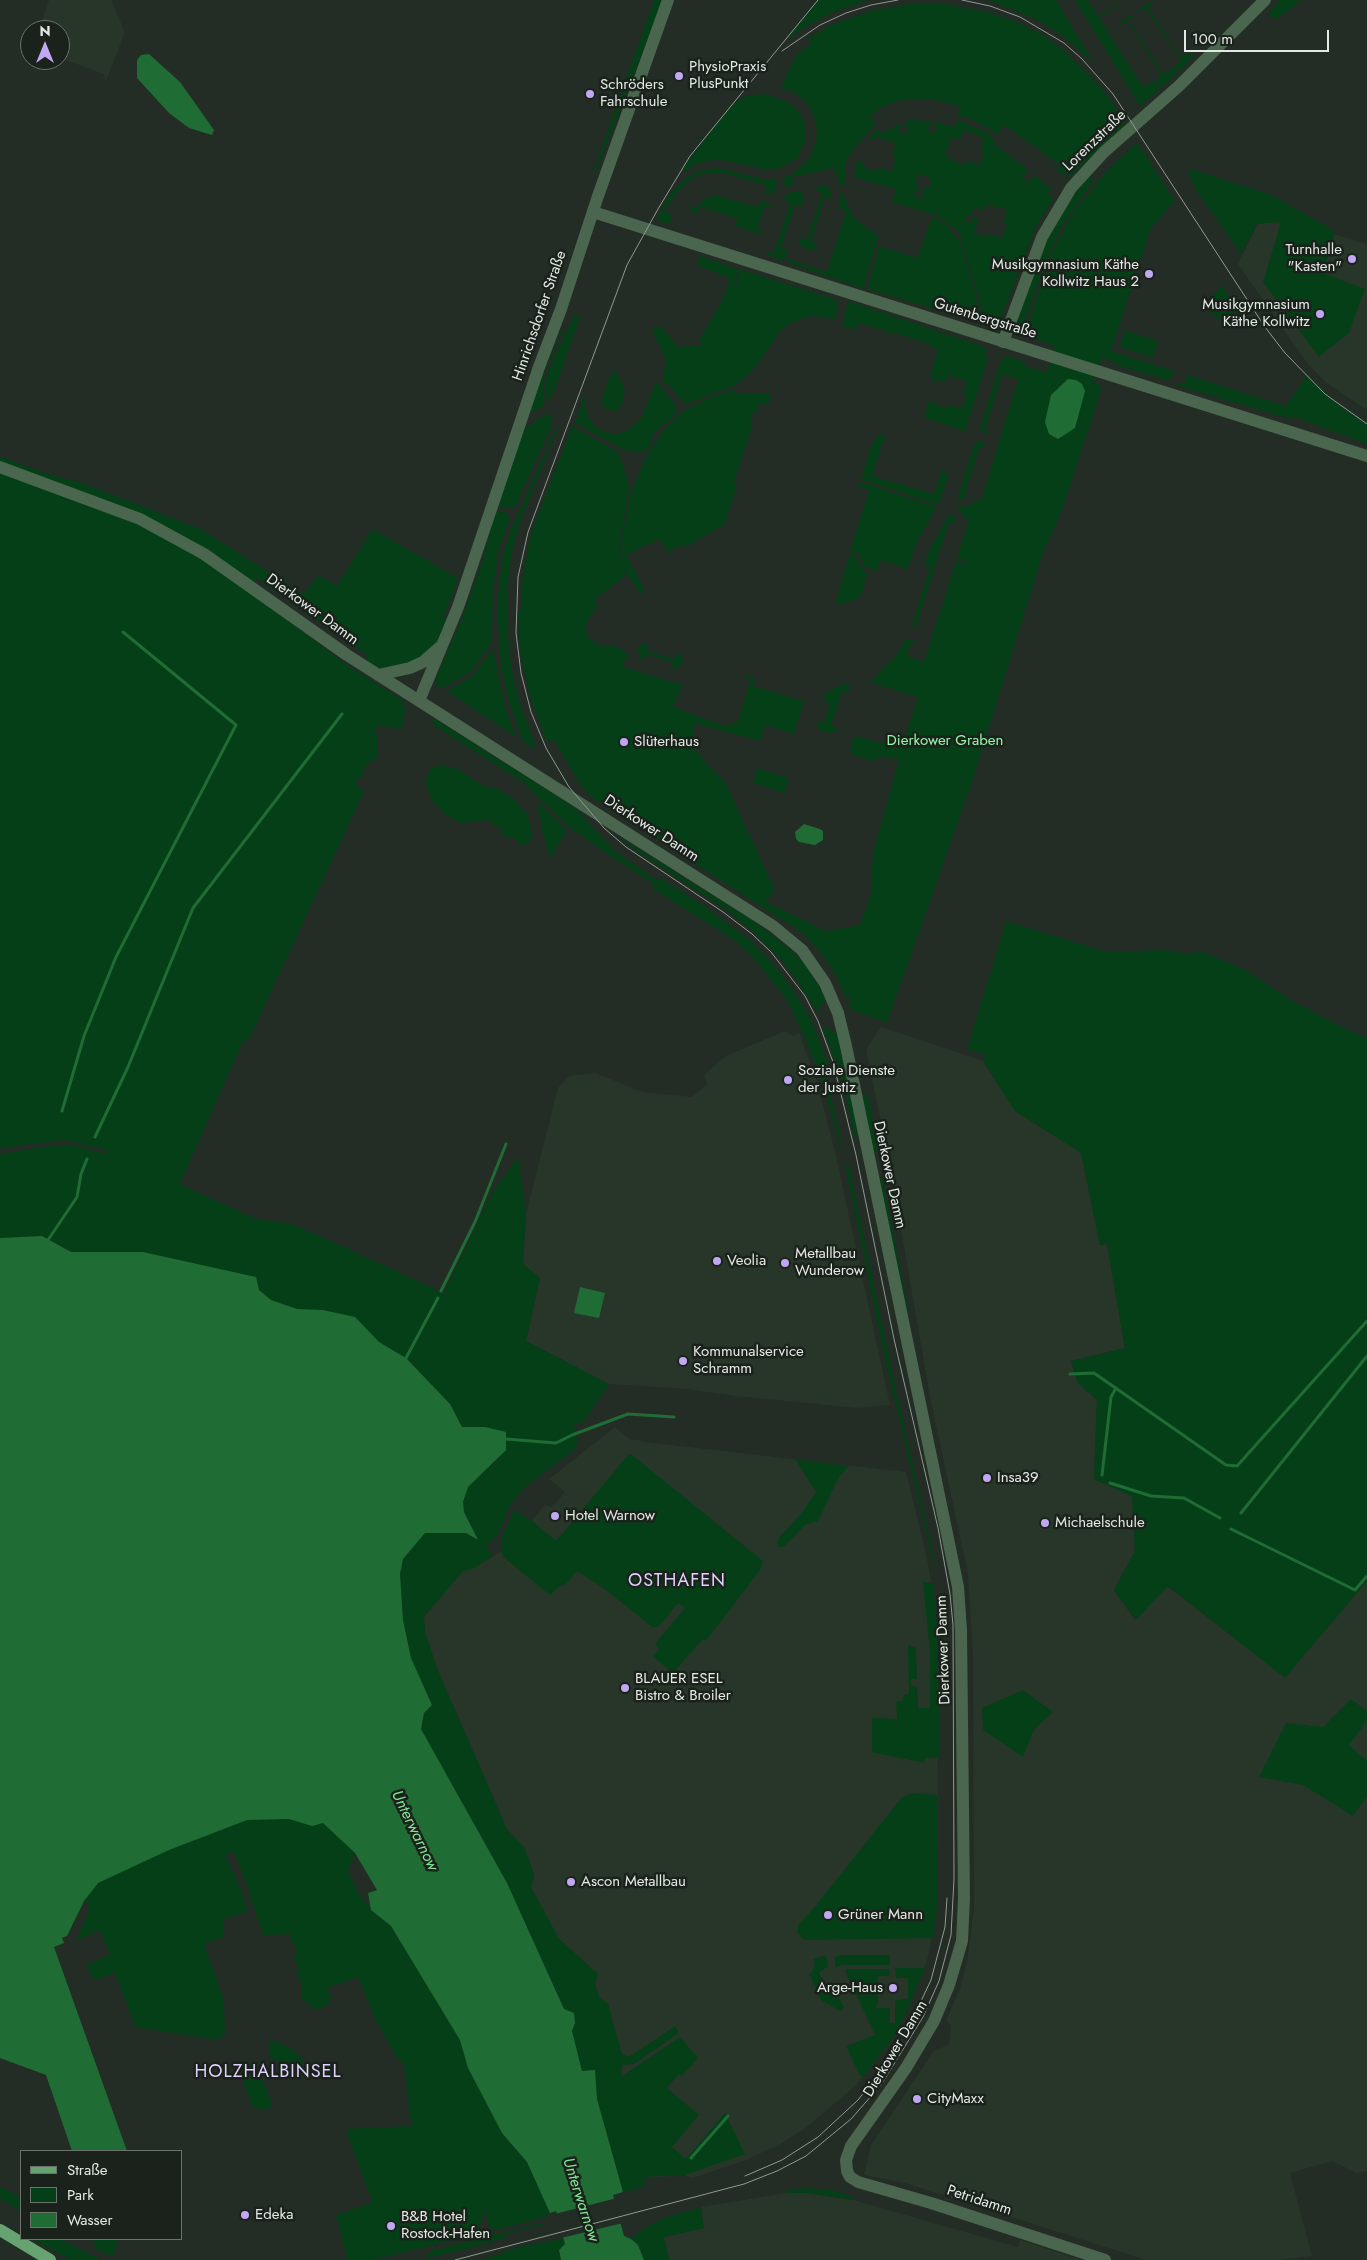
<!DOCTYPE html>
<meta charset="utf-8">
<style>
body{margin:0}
#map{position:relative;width:1367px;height:2260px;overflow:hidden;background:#232c25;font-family:Jost,sans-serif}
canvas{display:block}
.legend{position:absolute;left:20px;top:2150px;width:162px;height:90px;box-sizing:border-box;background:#1a221b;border:1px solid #6a726b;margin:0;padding:6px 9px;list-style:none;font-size:15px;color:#e3e9e4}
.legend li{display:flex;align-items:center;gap:10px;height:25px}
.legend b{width:25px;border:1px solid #6a726b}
.north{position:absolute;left:20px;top:20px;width:50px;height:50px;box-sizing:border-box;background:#1a221b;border:1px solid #6a726b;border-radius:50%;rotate:0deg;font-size:14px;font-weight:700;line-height:20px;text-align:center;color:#e3e9e4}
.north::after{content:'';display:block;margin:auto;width:18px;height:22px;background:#c0a8f3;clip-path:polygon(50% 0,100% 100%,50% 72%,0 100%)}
.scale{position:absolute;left:1184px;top:30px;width:145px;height:22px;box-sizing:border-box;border:2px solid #e3e9e4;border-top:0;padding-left:6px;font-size:15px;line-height:18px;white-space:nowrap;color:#e3e9e4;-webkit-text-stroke:4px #1a221b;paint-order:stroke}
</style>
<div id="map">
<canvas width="1367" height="2260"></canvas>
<ul class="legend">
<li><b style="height:6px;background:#67a371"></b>Straße</li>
<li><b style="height:14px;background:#053f18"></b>Park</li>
<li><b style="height:14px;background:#206c35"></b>Wasser</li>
</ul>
<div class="north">N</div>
<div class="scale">100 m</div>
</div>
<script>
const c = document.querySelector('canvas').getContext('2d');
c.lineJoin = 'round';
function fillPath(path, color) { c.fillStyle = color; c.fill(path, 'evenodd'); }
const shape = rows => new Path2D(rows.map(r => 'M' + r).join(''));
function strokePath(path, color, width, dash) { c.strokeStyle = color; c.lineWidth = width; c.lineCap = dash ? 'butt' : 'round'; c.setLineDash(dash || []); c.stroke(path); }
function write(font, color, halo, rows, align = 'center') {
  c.font = font + ' Jost,sans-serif'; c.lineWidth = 5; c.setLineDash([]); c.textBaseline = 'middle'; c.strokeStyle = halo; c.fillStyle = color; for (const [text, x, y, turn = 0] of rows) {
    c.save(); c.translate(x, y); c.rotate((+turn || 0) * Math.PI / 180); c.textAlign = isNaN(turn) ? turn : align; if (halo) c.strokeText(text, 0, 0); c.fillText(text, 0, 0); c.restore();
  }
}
fillPath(shape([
 [49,0,111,0,125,32,105,83,104,74,60,58,60,30,39,30],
 [1270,199,1333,234,1367,244,1367,410,1324,381,1307,363,1238,264],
 [881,1027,983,1061,1015,1111,1081,1152,1100,1245,1107,1244,1125,1348,1071,1361,1078,1383,1097,1400,1094,1479,1132,1496,1135,1551,1114,1590,1135,1620,1167,1586,1285,1677,1367,1581,1367,2171,1356,2173,1333,2161,1290,2173,1312,2256,1278,2260,1146,2260,905,2183,864,2175,871,2145,933,2052,949,2044,951,2025,947,2022,947,2018,961,1986,967,1962,974,1909,973,1655,968,1574,930,1397,888,1154,866,1050],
 [785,1031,793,1036,799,1033,816,1079,835,1151,890,1405,857,1408,736,1396,687,1389,609,1384,526,1341,540,1278,523,1264,526,1214,558,1088,569,1076,596,1073,642,1092,692,1097,707,1084,704,1075,726,1056],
 [615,1427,632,1441,637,1439,645,1442,906,1472,926,1553,935,1607,937,1642,938,1903,928,1957,907,2010,873,2064,854,2087,808,2126,784,2142,749,2159,692,2178,685,2175,649,2178,619,2109,622,2065,608,2004,599,1998,595,1983,598,1974,559,1939,531,1887,534,1875,525,1849,507,1829,438,1671,425,1633,424,1617,463,1570,472,1569,506,1548,515,1535,522,1516,531,1522,545,1505,552,1507,565,1492,549,1479],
 [787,2193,807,2193,853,2200,1018,2247,1020,2240,1081,2260,669,2260,663,2237,704,2228,701,2207]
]), '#28362a');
fillPath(shape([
 [654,0,663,0,595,173,593,172],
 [818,0,867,0,831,13,806,26,784,42],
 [989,0,1056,0,1094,63,1064,37,1040,21],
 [1075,0,1088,0,1098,16,1126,0,1099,18,1143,87,1154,80,1161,88,1140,106],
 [1280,0,1302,0,1275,20,1268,14],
 [1152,1,1154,3,1148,7,1180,57,1186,53,1188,56,1192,53,1194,56,1180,71,1175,65,1181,61,1146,9,1141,12,1139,9],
 [910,4,945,4,987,12,1014,21,1039,33,1057,45,1080,66,1102,89,1125,120,1078,160,1063,175,1056,170,1060,165,1004,125,998,134,973,120,957,115,960,106,929,99,905,99,882,107,870,116,876,123,849,155,846,163,846,184,840,186,834,168,792,177,794,185,785,187,783,178,792,175,811,156,816,139,817,128,812,111,805,101,794,92,781,88,792,62,798,53,812,43,808,38,831,25,870,11],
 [1132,14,1134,16,1128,20,1164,74,1174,67,1178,72,1162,87,1156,79,1162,75,1127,21,1121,24,1120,22],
 [766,94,790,103,804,119,806,139,797,159,778,169,769,170,717,159,696,164,686,171,683,167,731,105,746,96],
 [910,120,932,121,932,125,929,125,928,132,936,133,935,121,954,127,958,120,983,131,992,136,994,144,1028,170,1022,178,1028,183,1034,175,1051,188,1047,193,1053,199,1036,227,999,323,987,327,960,233,934,212,931,214,892,202,896,189,856,178,854,174,857,162,864,162,863,167,876,171,878,167,892,171,896,158,892,157,896,143,876,137,875,140,868,139,876,129,883,133,900,123,901,125,899,127,902,134,909,131,903,122],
 [964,130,984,138,980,150,984,152,979,165,967,160,964,165,951,160,952,157,945,156,951,138,960,139],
 [920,174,928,176,931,183,929,187,925,188,923,186,922,201,913,194,919,189,915,180],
 [987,204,1007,210,1003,223,1007,224,1002,238,989,234,988,237,974,233,978,220,976,217,972,217,969,223,964,220,973,212,975,208,985,209],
 [1125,122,1127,125,1072,175,1065,177],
 [1135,144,1138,144,1175,201,1151,228,1111,351,1174,371,1171,378,1166,380,1116,365,1109,359,1102,358,1093,383,1102,386,1102,388,1061,513,1044,550,971,785,887,1023,854,1011,849,1007,851,995,846,998,835,974,822,954,804,934,592,797,580,784,554,740,547,742,530,697,519,645,518,613,521,609,521,587,531,533,572,426,619,453,628,481,629,492,619,546,626,575,594,600,598,603,586,624,587,636,598,645,616,646,626,652,630,659,626,658,623,667,683,685,673,707,724,726,732,725,733,722,737,723,751,679,744,677,745,675,755,678,753,686,804,701,794,734,765,725,760,741,694,723,694,749,726,784,775,890,766,902,826,931,860,925,871,893,873,853,899,760,882,756,873,761,852,755,850,751,853,738,857,736,902,749,917,699,920,698,870,682,898,653,905,639,913,639,917,644,911,642,907,656,924,662,956,561,968,565,969,563,957,559,969,519,963,517,956,503,963,507,971,505,975,500,981,501,1018,379,1002,374,985,430,990,432,984,434,980,428,1001,360,1007,356,1025,362,1024,366,1047,372,1055,346,1028,337,1025,332,1052,252,1073,213,1106,172],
 [718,168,763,179,777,179,776,192,771,194,764,193,766,185,723,173,702,174,691,179,681,188,664,211,670,214,672,218,669,224,656,220,670,194,687,177,701,170],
 [1191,169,1272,195,1333,230,1334,237,1323,273,1365,289,1349,333,1319,357,1263,282,1281,222,1257,224,1241,254,1196,190,1188,173],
 [1088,175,1094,180,1061,228,1046,262,1024,324,1016,323,1047,241,1067,205],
 [820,185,830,188,832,199,825,197,811,241,818,244,816,248,810,250,802,247,799,244,800,238,807,240,822,193,815,190],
 [841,190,853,216,866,228,879,235,863,289,787,262,788,259,827,272,846,211,839,209],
 [800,191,804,196,802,207,795,204,781,248,788,250,784,261,767,255,768,251,774,253,790,203,784,199,785,196,791,192],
 [715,195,758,207,761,200,769,203,772,208,765,206,757,228,764,232,759,234,735,226,738,219,700,207,697,214,690,210,690,205,696,208,704,199],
 [933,215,946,225,962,244,983,323,867,289,879,246,917,258],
 [700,256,738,269,735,286,738,282,739,269,834,299,838,303,838,308,835,319,812,316,790,323,778,334,758,364,746,377,732,387,685,404,670,387,672,386,666,385,663,381,666,361,652,330,661,326,680,350,681,346,702,345,699,340,722,301,730,279,697,265],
 [1222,285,1239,312,1233,316,1219,319,1212,314,1209,310,1212,297],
 [848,301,985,347,987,361,965,431,924,418,929,401,935,401,935,404,948,408,949,405,962,408,967,395,963,394,967,381,948,375,946,382,935,381,930,375,938,350,932,348,932,345,892,332,885,336,887,331,858,323,856,330,842,326],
 [574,315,580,317,555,389,546,403,545,379],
 [567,327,561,335,555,351,543,375,543,406,530,413,542,375,562,330],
 [1124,330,1158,341,1153,358,1120,347],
 [613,370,616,371,625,390,622,404,619,409,613,411,603,407,601,399],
 [1187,375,1286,406,1306,376,1339,405,1367,424,1367,444,1295,417,1284,417,1178,386,1178,384,1185,383],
 [656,381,674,403,677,409,675,414,667,424,665,423,650,438,653,441,647,449,640,452,624,450,575,423,586,391,586,409,588,417,595,427,605,432,616,434,627,431,641,419],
 [736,390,736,394,770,393,770,398,768,405,759,403,756,413,753,412,750,422,753,423,734,482,737,484,725,524,685,547,683,545,668,552,659,539,626,555,645,591,640,594,625,570,621,548,623,530,632,490,646,456,665,429,684,410,714,396],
 [549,412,552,418,552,425,515,507,503,508,498,504,523,430],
 [559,426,520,522,511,556,507,595,507,626,511,667,521,707,536,747,534,748,523,741,509,702,501,667,497,606,503,553,511,530,555,430],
 [879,434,885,435,872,476,934,494,941,471,949,474,938,505,861,479,872,444],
 [983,441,985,446,979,449,964,496,968,497,963,500,959,499,958,496,975,442],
 [0,457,51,475,82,483,201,529,303,594,319,575,337,586,372,529,458,578,444,617,448,620,434,649,426,658,391,669,379,667,366,661,367,655,256,578,248,590,344,663,402,700,406,709,403,719,405,726,395,729,379,725,374,733,378,735,377,758,366,764,362,777,356,779,359,788,365,789,250,1037,242,1043,180,1184,256,1219,289,1223,311,1232,444,1293,491,1195,518,1157,526,1214,523,1264,540,1278,526,1341,609,1384,587,1417,581,1423,574,1425,578,1442,575,1449,525,1487,520,1493,509,1507,498,1535,486,1546,493,1556,472,1569,463,1571,424,1617,425,1633,438,1671,507,1829,525,1849,534,1875,531,1887,559,1939,598,1974,595,1983,599,1997,608,2004,622,2054,629,2057,675,2026,679,2033,634,2064,622,2065,621,2077,680,2037,698,2058,682,2076,679,2074,667,2088,699,2115,672,2147,686,2159,725,2113,745,2154,685,2175,645,2177,644,2187,623,2192,597,2099,595,2071,582,2071,572,2031,575,2023,564,2009,507,1883,421,1729,424,1713,432,1705,411,1658,403,1620,400,1574,403,1559,425,1533,466,1533,477,1540,464,1511,463,1502,468,1487,480,1474,497,1461,485,1427,462,1427,450,1404,406,1358,379,1342,355,1317,323,1310,297,1309,270,1300,259,1290,143,1252,71,1252,42,1236,0,1238,0,1154,54,1145,73,1145,105,1154,107,1150,63,1140,0,1148],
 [860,482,937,507,919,538,907,569,880,560,876,572,865,566,857,553,850,551,869,490,859,487],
 [495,512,504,512,510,518,498,552,493,593,492,634,490,646,470,672,442,689,435,684,437,675,462,619,483,560],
 [949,514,956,516,956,523,949,522,916,627,912,626,930,567,924,565,930,549],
 [850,553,854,555,867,575,861,595,855,600,835,605],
 [642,644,649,645,647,651,674,659,677,653,683,658,682,664,675,670,672,669,674,663,646,654,644,660,641,659,638,653,638,649],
 [493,649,505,707,516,737,447,691,472,676],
 [845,683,848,684,850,689,848,693,842,691,831,725,838,728,836,731,829,733,820,730,817,728,817,721,824,723,830,703,823,701,826,692],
 [435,719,574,807,615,851,657,880,660,878,704,906,751,941,777,968,800,1001,812,1021,833,1077,830,1077,814,1061,807,1043,788,1002,753,957,734,940,652,888,654,884,604,852,568,826,524,783,432,724],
 [440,765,456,768,487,788,496,788,513,798,527,814,531,826,532,837,528,843,521,846,513,837,508,838,502,835,501,830,488,820,461,823,443,813,432,800,425,782,430,769],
 [757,768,789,778,784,793,753,783],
 [537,801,567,831,550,858,543,833],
 [616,835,758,924,792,951,804,963,826,998,817,1012,798,982,780,958,754,933,728,911,633,849],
 [1006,921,1107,952,1166,950,1189,954,1201,951,1245,970,1291,1000,1342,1027,1367,1038,1367,1581,1285,1678,1168,1586,1136,1620,1114,1590,1135,1551,1132,1496,1094,1479,1097,1400,1078,1383,1071,1361,1125,1348,1107,1244,1100,1245,1081,1153,1015,1111,983,1061,986,1055,967,1049],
 [825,1027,837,1034,859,1132,855,1140,844,1086,823,1028],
 [819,1070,827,1078,842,1146,841,1149],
 [868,1093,879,1153,872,1147,862,1099],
 [845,1165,849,1165,895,1386,935,1561,933,1561,886,1364],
 [882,1175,909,1314,905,1312,880,1180],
 [631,1454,763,1561,760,1570,709,1637,706,1640,703,1639,664,1683,661,1682,670,1671,653,1656,659,1649,655,1644,685,1608,678,1603,663,1622,657,1627,652,1627,606,1590,577,1571,565,1585,560,1586,550,1595,503,1557,502,1551,502,1536,514,1510,532,1521,556,1541,628,1455],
 [795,1459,849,1466,839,1477,818,1521,805,1525,785,1546,777,1547,779,1537,800,1515,816,1492],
 [923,1582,933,1583,937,1624,939,1706,939,1758,925,1758,924,1763,872,1752,872,1718,897,1719,896,1702,903,1701,903,1695,909,1694,908,1645,916,1648,917,1679,911,1679,911,1686,917,1687,918,1708,930,1708,930,1652],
 [1023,1690,1053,1712,1034,1730,1023,1757,983,1730,982,1708],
 [1351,1699,1367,1711,1367,1721,1349,1745,1367,1761,1367,1796,1353,1816,1303,1785,1259,1777,1286,1723,1323,1727],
 [914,1793,937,1795,938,1903,933,1938,806,1940,802,1938,798,1933,798,1925,814,1908,902,1797],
 [315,1802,355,1853,348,1871,360,1896,371,1909,368,1893,377,1891,543,2174,550,2213,547,2214,546,2217,491,2231,484,2209,478,2234,372,2260,347,2260,336,2215,373,2202,345,2129,409,2126,412,2130,404,2063,397,2058,375,2019,358,1977,327,1988,332,1999,329,2000,330,2004,315,2010,302,1998,301,1983,296,1971,299,1969,294,1956,298,1953,289,1935,293,1934,263,1935,248,1890,250,1887,247,1887,234,1851,225,1855,240,1887,248,1911,224,1919,223,1937,204,1944,224,2000,225,2034,217,2040,135,2027,115,1973,94,1980,86,1965,110,1955,100,1930,76,1941,89,1911,88,1903,84,1901,67,1936,76,1906,92,1885,235,1819],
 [826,1955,828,1967,819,1972,830,1995,836,1992,844,2008,840,2011,821,2000,809,1974,812,1973,815,1962,813,1959],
 [840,1955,890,1955,890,1965,842,1965,835,1968,835,1957],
 [895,1968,925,1968,898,2031,863,2077,860,2076,846,2046,875,2035,845,1971,846,1969,890,1969,890,1976,878,1976,878,2005,876,2005,876,2008,890,2008,890,2023,895,2023,895,2000,908,1999,908,1978,896,1978],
 [269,2040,280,2043,293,2050,303,2061,307,2072,290,2076,280,2062,269,2057],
 [256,2062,273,2107,271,2108,261,2109,252,2107,241,2074,247,2066],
 [0,2187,21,2198,21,2211,0,2199],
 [810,2188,837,2191,854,2198,853,2200,807,2193,787,2193,786,2190],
 [701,2207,704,2228,664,2237,669,2260,644,2260,638,2245,631,2239,643,2229,661,2219],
 [541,2223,545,2224,505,2234,506,2238,426,2259,430,2251],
 [563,2238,565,2244,559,2250,561,2260,480,2260,507,2252,506,2250],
 [32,2239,60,2239,101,2260,71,2260],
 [92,2239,118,2239,113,2256,97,2250]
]), '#053f18');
fillPath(shape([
 [149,54,180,82,214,130,212,135,189,128,169,113,137,78,137,60,141,55],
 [1068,379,1076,380,1082,384,1085,391,1075,428,1058,439,1049,434,1045,422,1051,395],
 [804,824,820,829,823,831,823,840,815,845,799,842,796,839,795,832],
 [42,1236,71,1252,143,1252,256,1277,259,1290,271,1300,297,1309,323,1310,355,1317,379,1342,406,1358,450,1404,462,1427,485,1427,506,1432,506,1450,468,1487,463,1502,464,1512,478,1540,466,1533,425,1533,403,1559,400,1574,403,1620,411,1658,432,1705,424,1713,421,1729,507,1883,564,2009,574,2013,575,2023,572,2031,582,2071,595,2070,597,2099,623,2192,613,2195,624,2236,631,2239,638,2245,644,2260,561,2260,559,2250,565,2244,556,2211,550,2213,527,2162,502,2133,468,2068,460,2040,391,1926,371,1910,368,1893,377,1890,355,1853,323,1823,312,1826,289,1819,247,1820,169,1850,98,1883,84,1901,67,1936,62,1938,64,1943,54,1947,127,2151,72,2151,46,2075,0,2058,0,1238],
 [580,1287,605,1293,599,1318,574,1313]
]), '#206c35');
fillPath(shape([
 [617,2198,623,2223,561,2238,555,2214]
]), '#232c25');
strokePath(shape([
 [62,1111,84,1036,116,957,236,725,123,632],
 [95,1137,128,1067,193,908,342,714],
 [48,1240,77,1197,81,1174,87,1159],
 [441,1291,475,1222,506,1144],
 [406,1358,438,1298],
 [1070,1374,1094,1373,1226,1465,1237,1466,1367,1321],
 [506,1439,556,1443,572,1435,628,1414,674,1417],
 [1102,1475,1111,1397,1116,1388],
 [1110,1483,1151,1496,1184,1498,1220,1518],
 [1241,1513,1367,1356],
 [1231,1529,1355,1590,1367,1576],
 [691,2158,728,2116]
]), '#206c35', 3);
strokePath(shape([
 [593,212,1367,456],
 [1003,342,1042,237,1071,188,1104,152,1179,86,1265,0],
 [0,467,140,519,204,554,347,655,773,926,802,950,825,983,838,1013,846,1046,958,1587,961,1630,964,1898,962,1941,949,1985,934,2021,906,2068,851,2146,846,2160,847,2171,850,2177,858,2182,931,2203,1105,2260],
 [378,675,410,668,423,662,440,647],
 [419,701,458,607,539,367,561,309,598,196,668,0]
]), '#4a664e', 12);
strokePath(shape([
 [0,2230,50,2260]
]), '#67a371', 12);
strokePath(shape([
 [962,0,990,6,1020,17,1064,43,1082,59,1113,94,1265,327,1285,353,1325,394,1367,424],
 [782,51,820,25,846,13,871,5,898,0],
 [906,2033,931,1980,945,1927,947,1898],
 [745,2176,782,2160,818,2137,858,2100,890,2059],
 [455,2260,744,2184,777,2171,806,2156,851,2119,881,2085,923,2017,939,1981,951,1935,954,1879,953,1625,950,1594,938,1528,894,1339,856,1155,833,1062,818,1021,805,996,771,952,752,934,723,912,626,847,604,828,569,787,546,748,531,712,521,673,516,633,518,577,528,532,627,265,658,209,690,156,818,0]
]), '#929994', 1);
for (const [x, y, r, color] of [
 [679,76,5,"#c0a8f3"],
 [590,94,5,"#c0a8f3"],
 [1352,259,5,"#c0a8f3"],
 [1149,274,5,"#c0a8f3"],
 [1320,314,5,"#c0a8f3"],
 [624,742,5,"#c0a8f3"],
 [788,1080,5,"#c0a8f3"],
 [717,1261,5,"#c0a8f3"],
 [785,1263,5,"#c0a8f3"],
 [683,1361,5,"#c0a8f3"],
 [987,1478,5,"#c0a8f3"],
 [555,1516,5,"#c0a8f3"],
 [1045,1523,5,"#c0a8f3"],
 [625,1688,5,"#c0a8f3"],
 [571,1882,5,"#c0a8f3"],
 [828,1915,5,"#c0a8f3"],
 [893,1988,5,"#c0a8f3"],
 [917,2099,5,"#c0a8f3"],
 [245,2215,5,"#c0a8f3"],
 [391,2226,5,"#c0a8f3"]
]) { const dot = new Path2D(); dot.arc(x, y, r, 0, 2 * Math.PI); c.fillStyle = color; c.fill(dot); strokePath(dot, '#1a221b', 2); }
write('15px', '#e3e9e4', '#1a221b', [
 ["PhysioPraxis",689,67],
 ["PlusPunkt",689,84],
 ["Schröders",600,85],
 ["Fahrschule",600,102],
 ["Turnhalle",1342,250,"right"],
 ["\"Kasten\"",1342,267,"right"],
 ["Musikgymnasium Käthe",1139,265,"right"],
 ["Kollwitz Haus 2",1139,282,"right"],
 ["Musikgymnasium",1310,305,"right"],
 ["Käthe Kollwitz",1310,322,"right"],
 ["Slüterhaus",634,742],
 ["Soziale Dienste",798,1071],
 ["der Justiz",798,1088],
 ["Metallbau",795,1254],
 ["Wunderow",795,1271],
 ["Veolia",727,1261],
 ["Kommunalservice",693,1352],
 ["Schramm",693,1369],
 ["Insa39",997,1478],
 ["Hotel Warnow",565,1516],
 ["Michaelschule",1055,1523],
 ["BLAUER ESEL",635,1679],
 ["Bistro & Broiler",635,1696],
 ["Ascon Metallbau",581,1882],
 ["Grüner Mann",838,1915],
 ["Arge-Haus",883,1988,"right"],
 ["CityMaxx",927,2099],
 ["Edeka",255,2215],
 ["B&B Hotel",401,2217],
 ["Rostock-Hafen",401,2234]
], 'left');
write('15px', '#e3e9e4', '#1a221b', [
 ["Lorenzstraße",1095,141,-44],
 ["Hinrichsdorfer Straße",540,316,-71],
 ["Gutenbergstraße",985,319,17],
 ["Dierkower Damm",312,610,36],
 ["Dierkower Damm",651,829,33],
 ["Dierkower Damm",889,1175,78],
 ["Dierkower Damm",944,1650,-92],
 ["Dierkower Damm",896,2049,-59],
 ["Petridamm",979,2201,18]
]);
write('15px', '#95f7a7', '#1a221b', [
 ["Dierkower Graben",945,741]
]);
write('italic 16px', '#83e596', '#1a221b', [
 ["Unterwarnow",414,1831,64],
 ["Unterwarnow",580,2200,72]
]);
c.letterSpacing = '1px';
write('18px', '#ded1fc', '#1a221b', [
 ["OSTHAFEN",677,1582],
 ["HOLZHALBINSEL",268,2073]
]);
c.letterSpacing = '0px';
</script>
